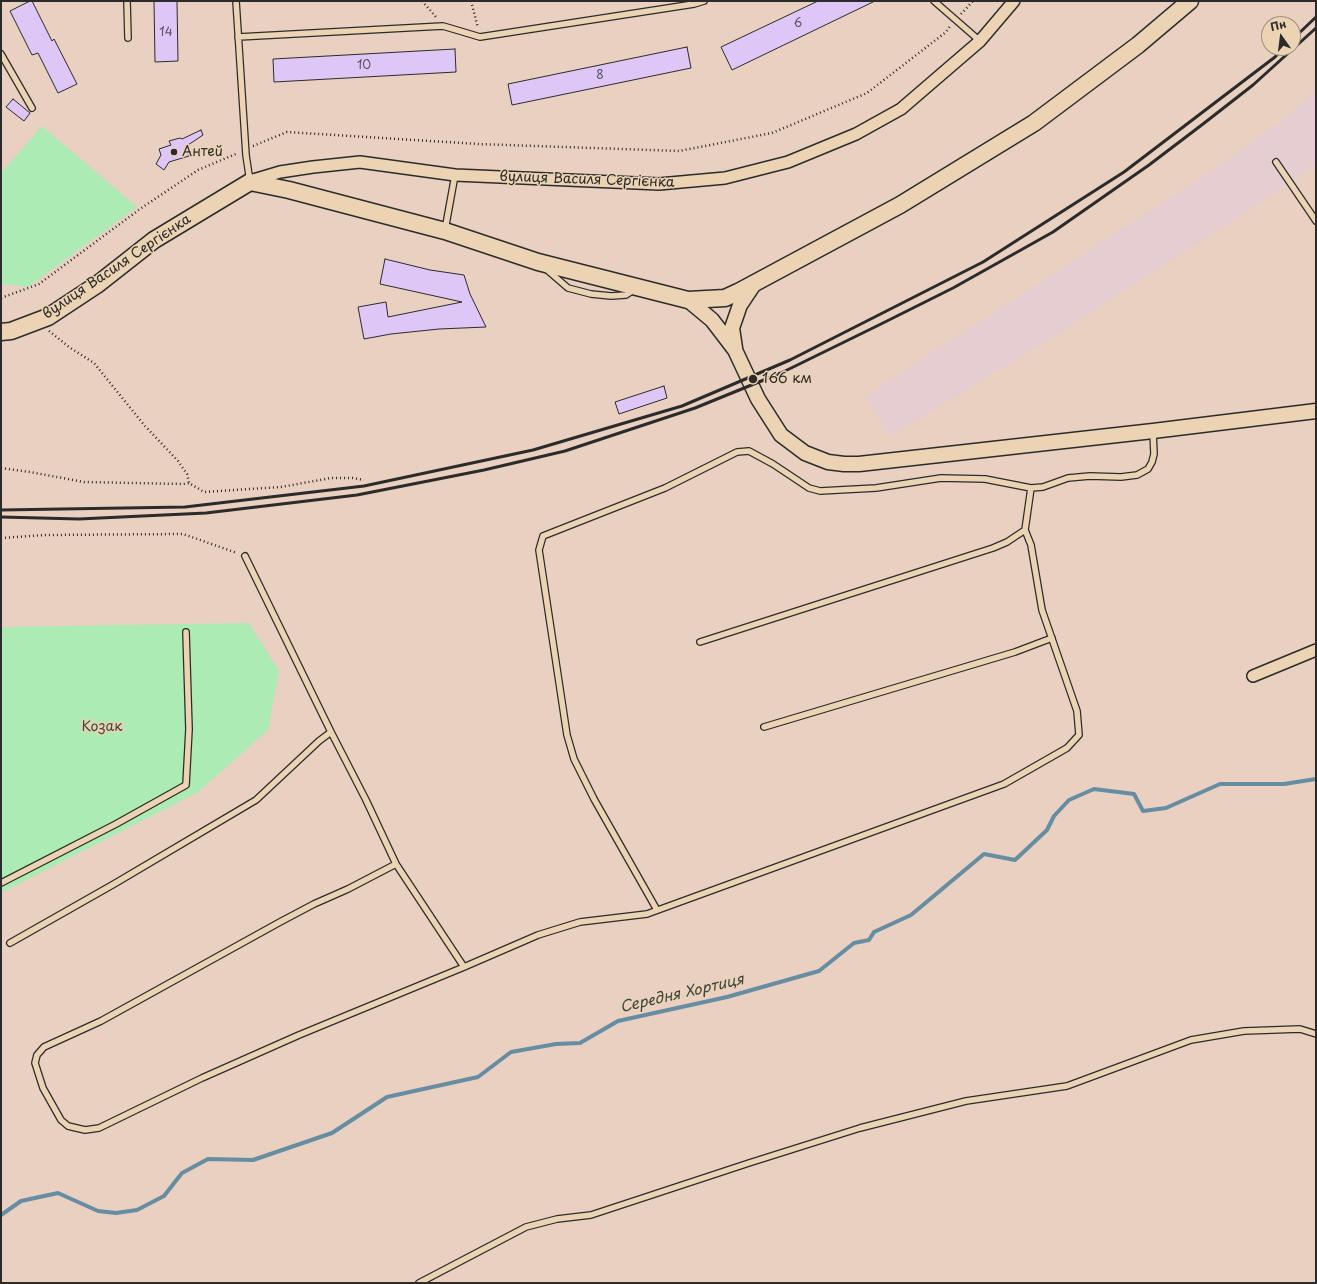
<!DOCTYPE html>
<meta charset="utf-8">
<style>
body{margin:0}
#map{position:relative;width:1317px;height:1284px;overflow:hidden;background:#e9d0c1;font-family:"Playpen Sans",sans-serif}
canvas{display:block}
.frame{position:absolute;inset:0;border:2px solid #2b2b2b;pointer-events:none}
.north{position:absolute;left:1261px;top:16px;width:40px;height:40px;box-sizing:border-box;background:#ecd3b4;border:1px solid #9f907d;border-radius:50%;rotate:346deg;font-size:11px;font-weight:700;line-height:16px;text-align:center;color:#2b2b2b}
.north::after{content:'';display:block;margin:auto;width:14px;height:18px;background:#2b2b2b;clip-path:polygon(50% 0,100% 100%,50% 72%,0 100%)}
</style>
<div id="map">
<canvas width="1317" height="1284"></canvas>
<div class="frame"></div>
<div class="north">Пн</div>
</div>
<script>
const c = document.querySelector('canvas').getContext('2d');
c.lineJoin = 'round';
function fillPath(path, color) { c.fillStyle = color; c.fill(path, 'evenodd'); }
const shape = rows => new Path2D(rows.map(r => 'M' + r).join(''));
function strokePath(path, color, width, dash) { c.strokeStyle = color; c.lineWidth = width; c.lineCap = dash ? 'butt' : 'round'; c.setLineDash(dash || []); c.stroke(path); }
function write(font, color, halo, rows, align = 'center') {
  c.font = font + ' "Playpen Sans",sans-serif'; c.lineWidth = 3; c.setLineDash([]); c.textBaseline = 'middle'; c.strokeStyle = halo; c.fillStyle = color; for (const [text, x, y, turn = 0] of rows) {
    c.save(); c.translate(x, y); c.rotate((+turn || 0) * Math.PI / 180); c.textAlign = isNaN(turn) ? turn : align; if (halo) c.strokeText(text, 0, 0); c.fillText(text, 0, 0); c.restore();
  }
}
fillPath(shape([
 [1316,91,1316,163,1300,177,1037,347,890,436,866,396,1222,164,1296,110]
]), '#e6cdd1');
fillPath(shape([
 [42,126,137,207,28,287,1,284,1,173],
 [249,623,279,671,268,730,198,792,1,893,1,627]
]), '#acebb3');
strokePath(shape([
 [1,1215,21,1201,58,1193,98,1211,116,1213,137,1210,164,1196,182,1173,208,1159,253,1160,332,1133,387,1097,478,1077,511,1052,556,1044,580,1043,618,1021,727,997,819,971,854,943,869,940,874,932,911,915,984,854,1015,860,1047,830,1054,816,1069,800,1094,789,1134,794,1143,811,1166,808,1220,784,1284,784,1316,779]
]), '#668da1', 4);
const building = shape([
 [30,1,32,1,52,41,54,39,77,84,58,93,38,53,32,55,10,11,30,1],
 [154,1,177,1,178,61,155,62,154,1],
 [818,1,875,1,732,70,721,47,818,1],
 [687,47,691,68,512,105,508,84,687,47],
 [455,49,456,72,274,82,273,59,455,49],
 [13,99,30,113,24,121,6,107,13,99],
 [201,130,203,135,185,147,189,156,169,162,164,170,156,164,161,155,159,149,171,145,169,141,180,138,182,139,201,130],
 [385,259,430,270,464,275,470,294,486,327,439,329,391,334,364,339,358,307,386,302,388,317,462,302,380,284,385,259],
 [664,386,667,398,619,414,615,402,664,386]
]);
fillPath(building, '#dec6f6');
strokePath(building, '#2b2b2b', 1);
const service = shape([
 [127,1,128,38],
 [236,1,246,155,250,182],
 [934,1,980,41],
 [238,37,443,26,480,37,694,4,704,1],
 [1,54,32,108],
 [1276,162,1316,221],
 [445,230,455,175],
 [546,269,568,288,591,294,611,296,626,295,635,289],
 [245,556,331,732],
 [700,642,993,548,1007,542,1025,530],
 [764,727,1015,652,1052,638],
 [396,864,348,889,314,904,280,922,101,1021,44,1047,37,1055,35,1063,43,1088,61,1120,68,1126,85,1130,99,1128,202,1078,299,1035,464,967],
 [1,883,116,824,186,785,189,729,186,632],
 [657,910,594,799,574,759,567,735,539,550,543,536,665,488,737,452,749,451,773,464,809,488,820,491,876,488,941,478,985,479,1031,488,1043,487,1068,478,1090,476,1121,477,1137,475,1148,469,1152,462,1154,454,1153,432],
 [10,943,114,884,256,800,319,741,331,732,366,800,396,864,464,967,538,935,580,922,647,914,1004,784,1067,748,1079,735,1077,711,1042,610,1031,545,1025,530,1031,488],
 [419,1283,526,1227,557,1219,591,1215,749,1163,860,1128,966,1101,1067,1086,1191,1040,1244,1031,1300,1029,1316,1034]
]);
const minor = shape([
 [250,181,280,172,313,167,360,162,455,175,659,184,725,178,788,162,856,134,901,109,980,41,1014,1],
 [1253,676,1316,650]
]);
const tertiary = shape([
 [688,300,712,320,735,350,758,399,781,435,805,453,828,462,844,464,859,464,1153,431,1316,411],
 [735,348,732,328,740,305,754,284]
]);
const secondary = shape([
 [1,332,11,331,48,317,98,284,154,240,250,182,289,190,445,231,538,262,688,300,725,298,738,292,900,205,1034,123,1138,45,1190,1]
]);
strokePath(service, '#2b2b2b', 8);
strokePath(minor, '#2b2b2b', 14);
strokePath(tertiary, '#2b2b2b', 17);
strokePath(secondary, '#2b2b2b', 19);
strokePath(shape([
 [422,1,436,17],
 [471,1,478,28],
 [961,14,973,1],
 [253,146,287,132,478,144,679,151,772,133,867,93,946,32,951,25],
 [1,298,39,284,140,209,198,170,238,153],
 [49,331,69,347,94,363,145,426,178,461,187,474,189,483,204,492,281,487,331,478,353,478,364,480],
 [1,468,30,472,84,482,183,484,189,483],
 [1,538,45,535,183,534,237,553]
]), '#2b2b2b', 2.5, [1, 3]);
strokePath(service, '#ecd3b4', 5.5);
strokePath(minor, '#ecd3b4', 11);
strokePath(tertiary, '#ecd3b4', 14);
strokePath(secondary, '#ecd3b4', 16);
strokePath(shape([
 [1293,39,1316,17],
 [1,510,185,507,364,486,533,450,682,406,790,360,983,262,1124,172,1275,57,1284,48],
 [1,517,79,519,206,513,357,495,484,470,565,451,695,408,781,373,881,324,953,288,1053,232,1149,165,1203,124,1253,85,1316,28]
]), '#2b2b2b', 3);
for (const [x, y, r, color] of [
 [174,152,4,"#2b2b2b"],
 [753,379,5,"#2b2b2b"]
]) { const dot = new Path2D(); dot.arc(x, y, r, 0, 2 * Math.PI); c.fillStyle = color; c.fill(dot); strokePath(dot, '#ecd3b4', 1.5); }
write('12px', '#58525e', null, [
 ["6",798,24],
 ["14",166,33],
 ["10",364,66],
 ["8",600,76]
]);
write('14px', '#2b2b2b', '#ecd3b4', [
 ["Антей",182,152],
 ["166 км",762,379]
], 'left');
write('14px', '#2b2b2b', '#ecd3b4', [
 ["вулиця Василя Сергієнка",587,180,2],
 ["вулиця Василя Сергієнка",117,267,-34]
]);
write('14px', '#3e483f', '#ecd3b4', [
 ["Козак",102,727]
]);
write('italic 15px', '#3a4348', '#ecd3b4', [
 ["Середня Хортиця",682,994,-13]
]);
</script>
